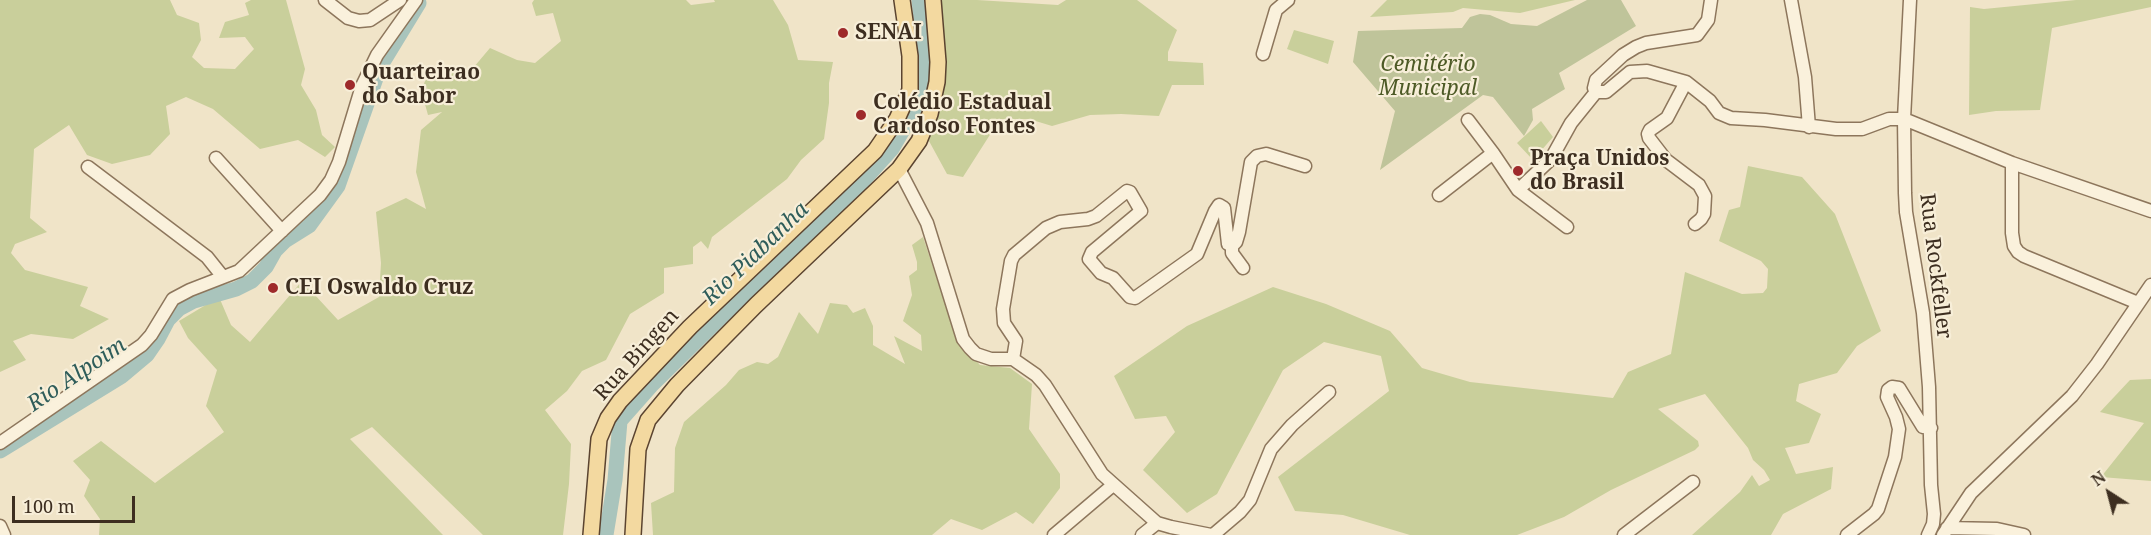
<!DOCTYPE html>
<meta charset="utf-8">
<style>
body{margin:0}
#map{position:relative;width:2151px;height:535px;overflow:hidden;background:#f0e4c8;font-family:"Noto Serif",serif}
canvas{display:block}
.north{position:absolute;left:2079px;top:463px;width:60px;height:60px;-webkit-text-stroke:4px #f7eed8;paint-order:stroke;rotate:324deg;font-size:16px;font-weight:700;line-height:24px;text-align:center;color:#3d2e20}
.north::after{content:'';display:block;margin:auto;width:21px;height:27px;background:#3d2e20;clip-path:polygon(50% 0,100% 100%,50% 72%,0 100%)}
.scale{position:absolute;left:12px;top:496px;width:123px;height:27px;box-sizing:border-box;border:3px solid #3d2e20;border-top:0;padding-left:8px;font-size:18px;line-height:21px;white-space:nowrap;color:#3d2e20;-webkit-text-stroke:4px #f7eed8;paint-order:stroke}
</style>
<div id="map">
<canvas width="2151" height="535"></canvas>
<div class="north">N</div>
<div class="scale">100 m</div>
</div>
<script>
const c = document.querySelector('canvas').getContext('2d');
c.lineJoin = 'round';
function fillPath(path, color) { c.fillStyle = color; c.fill(path, 'evenodd'); }
const shape = rows => new Path2D(rows.map(r => 'M' + r).join(''));
function strokePath(path, color, width, dash) { c.strokeStyle = color; c.lineWidth = width; c.lineCap = dash ? 'butt' : 'round'; c.setLineDash(dash || []); c.stroke(path); }
function write(font, color, halo, rows, align = 'center') {
  c.font = font + ' "Noto Serif",serif'; c.lineWidth = 4.5; c.setLineDash([]); c.textBaseline = 'middle'; c.strokeStyle = halo; c.fillStyle = color; for (const [text, x, y, turn = 0] of rows) {
    c.save(); c.translate(x, y); c.rotate((+turn || 0) * Math.PI / 180); c.textAlign = isNaN(turn) ? turn : align; if (halo) c.strokeText(text, 0, 0); c.fillText(text, 0, 0); c.restore();
  }
}
fillPath(shape([
 [0,0,170,0,177,15,199,23,201,40,192,57,204,68,235,69,254,49,245,37,219,38,225,22,249,15,245,3,251,0,286,0,305,69,301,85,316,110,322,135,335,147,325,157,298,140,260,149,213,109,186,97,166,106,170,134,150,155,112,164,87,155,69,125,34,149,30,218,47,232,15,244,11,253,25,270,88,287,80,306,109,319,73,339,31,334,13,341,26,360,0,372],
 [534,0,686,0,691,5,715,2,714,0,773,0,788,25,798,60,833,62,829,83,829,103,824,139,801,160,787,179,712,237,708,249,701,241,693,247,693,264,664,268,664,293,630,314,606,360,582,371,567,391,545,410,571,444,569,484,563,535,483,535,372,427,350,439,443,535,99,535,100,519,84,496,90,480,73,461,101,441,155,483,224,432,206,406,217,370,188,338,179,321,219,297,231,325,250,342,302,281,338,320,379,297,381,263,376,212,406,198,426,209,416,172,421,130,442,112,428,115,421,90,427,77,449,76,457,68,468,74,490,48,517,60,535,63,561,41,553,13,536,16,532,3],
 [939,0,977,0,1058,5,1066,0,1137,0,1177,30,1168,52,1168,61,1203,63,1204,85,1172,85,1159,116,1121,114,1090,115,1052,126,1029,119,1000,119,963,177,947,174,929,141,944,79],
 [1387,0,1575,0,1520,13,1463,8,1453,12,1370,17],
 [2076,0,2151,0,2151,7,2052,28,2040,110,1996,111,1969,115,1970,7,1984,9],
 [1294,30,1334,41,1328,64,1287,49],
 [1541,121,1553,137,1533,160,1517,143],
 [1748,166,1802,177,1835,214,1881,331,1857,346,1837,373,1799,384,1796,401,1821,414,1809,443,1785,448,1796,474,1833,467,1831,489,1783,514,1771,535,1692,535,1740,492,1752,475,1759,486,1770,480,1764,470,1753,460,1748,448,1705,394,1658,409,1698,441,1699,446,1695,450,1611,490,1564,517,1517,535,1410,535,1343,515,1295,511,1278,477,1389,391,1381,356,1324,342,1283,370,1217,494,1187,513,1143,470,1175,432,1166,416,1135,419,1114,376,1187,326,1273,287,1326,304,1390,331,1422,368,1470,382,1613,398,1628,372,1671,354,1685,272,1742,294,1763,293,1767,288,1768,269,1761,261,1719,241,1729,210,1740,207],
 [923,237,957,340,980,365,1010,368,1032,384,1029,429,1060,474,1060,488,1033,524,1016,512,982,530,951,519,932,535,653,535,651,503,674,492,675,448,684,422,726,385,739,370,757,362,768,364,778,357,799,312,818,334,830,303,847,305,853,313,865,308,873,326,873,345,905,364,894,336,922,351,921,335,903,321,912,295,909,276,917,270,917,262,912,245],
 [2151,379,2151,481,2101,477,2144,423,2100,412,2130,380]
]), '#c9cf9b');
fillPath(shape([
 [1587,0,1621,0,1636,26,1559,73,1565,89,1532,109,1533,120,1524,136,1493,97,1483,95,1380,170,1395,111,1353,62,1358,31,1462,28,1470,17,1480,14,1490,15,1511,24,1537,26]
]), '#bfc49a');
strokePath(shape([
 [0,451,122,376,147,355,158,339,168,320,179,309,194,301,236,289,252,281,266,267,275,251,285,241,309,226,338,186,380,67,419,3],
 [606,535,615,480,620,421,651,386,759,280,846,200,892,149,920,101,926,68,919,0]
]), '#a9c4bc', 15);
const minor = shape([
 [325,0,348,18,359,21,370,20,400,0],
 [1791,0,1805,77,1809,127],
 [1910,0,1904,119,1905,193,1906,212,1923,313,1929,387,1931,485,1934,514,1933,524,1928,535],
 [1263,54,1276,10,1288,0],
 [1686,82,1667,118,1650,130,1648,134,1649,138,1666,160,1699,185,1705,196,1704,214,1701,219,1695,224],
 [1596,92,1606,92,1630,72,1647,71,1686,82,1710,101,1719,113,1731,118,1765,120,1836,129,1862,129,1889,119,1904,119,2012,163,2151,211],
 [1596,92,1594,88,1596,80,1623,55,1636,47,1646,43,1697,35,1708,20,1711,0],
 [1468,120,1493,153],
 [216,158,282,231],
 [2012,163,2012,233,2014,246,2018,252,2024,256,2138,303],
 [88,167,207,257,223,277],
 [899,169,927,223,963,339,970,348,976,354,991,359,1013,359,1036,375,1045,385,1102,474,1157,523,1171,527,1211,535],
 [1518,190,1551,159,1571,123,1596,92],
 [1439,195,1493,153,1518,190,1567,227],
 [1232,246,1236,242,1239,232,1251,162,1257,156,1266,154,1305,166],
 [1013,359,1016,341,1004,323,1003,309,1011,261,1014,255,1046,228,1060,222,1088,219,1096,216,1127,191,1130,192,1141,211,1092,252,1089,259,1101,273,1113,278,1130,297,1135,298,1197,254,1215,211,1219,205,1224,208,1228,244,1232,246,1232,253,1243,268],
 [0,443,142,345,151,335,173,299,190,290,239,271,320,195,331,180,339,162,362,86,377,55,416,0],
 [0,526,4,535],
 [1947,528,1997,529,2024,535],
 [1054,535,1113,485],
 [1142,535,1157,523],
 [1213,535,1240,512,1250,500,1271,449,1292,425,1329,392],
 [1624,535,1693,482],
 [1847,535,1874,514,1878,509,1895,457,1899,429,1896,417,1887,397,1888,390,1892,387,1899,388,1923,427,1931,428],
 [1943,535,1971,493,2072,396,2097,364,2151,285]
]);
const major = shape([
 [591,535,599,439,608,418,620,401,690,327,875,151,897,119,910,90,910,56,902,0],
 [633,535,638,449,648,420,677,385,756,305,899,169,919,141,930,114,937,82,938,62,933,0]
]);
strokePath(minor, '#8d765c', 15);
strokePath(major, '#5b4430', 18);
strokePath(minor, '#faf1dc', 12);
strokePath(major, '#f3d9a0', 15);
for (const [x, y, r, color] of [
 [843,33,6,"#9e2a2b"],
 [350,85,6,"#9e2a2b"],
 [861,115,6,"#9e2a2b"],
 [1518,171,6,"#9e2a2b"],
 [273,288,6,"#9e2a2b"]
]) { const dot = new Path2D(); dot.arc(x, y, r, 0, 2 * Math.PI); c.fillStyle = color; c.fill(dot); strokePath(dot, '#f7eed8', 2); }
write('bold 21px', '#3d2e20', '#f7eed8', [
 ["SENAI",855,33],
 ["Quarteirao",362,73],
 ["do Sabor",362,97],
 ["Colédio Estadual",873,103],
 ["Cardoso Fontes",873,127],
 ["Praça Unidos",1530,159],
 ["do Brasil",1530,183],
 ["CEI Oswaldo Cruz",285,288]
], 'left');
write('italic 21px', '#4d5a26', '#f7eed8', [
 ["Cemitério",1428,65],
 ["Municipal",1428,89]
]);
write('21px', '#3d2e20', '#f7eed8', [
 ["Rua Rockfeller",1935,266,83],
 ["Rua Bingen",637,355,-48]
]);
write('italic 22px', '#2f5d5a', '#f7eed8', [
 ["Rio Piabanha",756,254,-44],
 ["Rio Alpoim",77,375,-34]
]);
</script>
